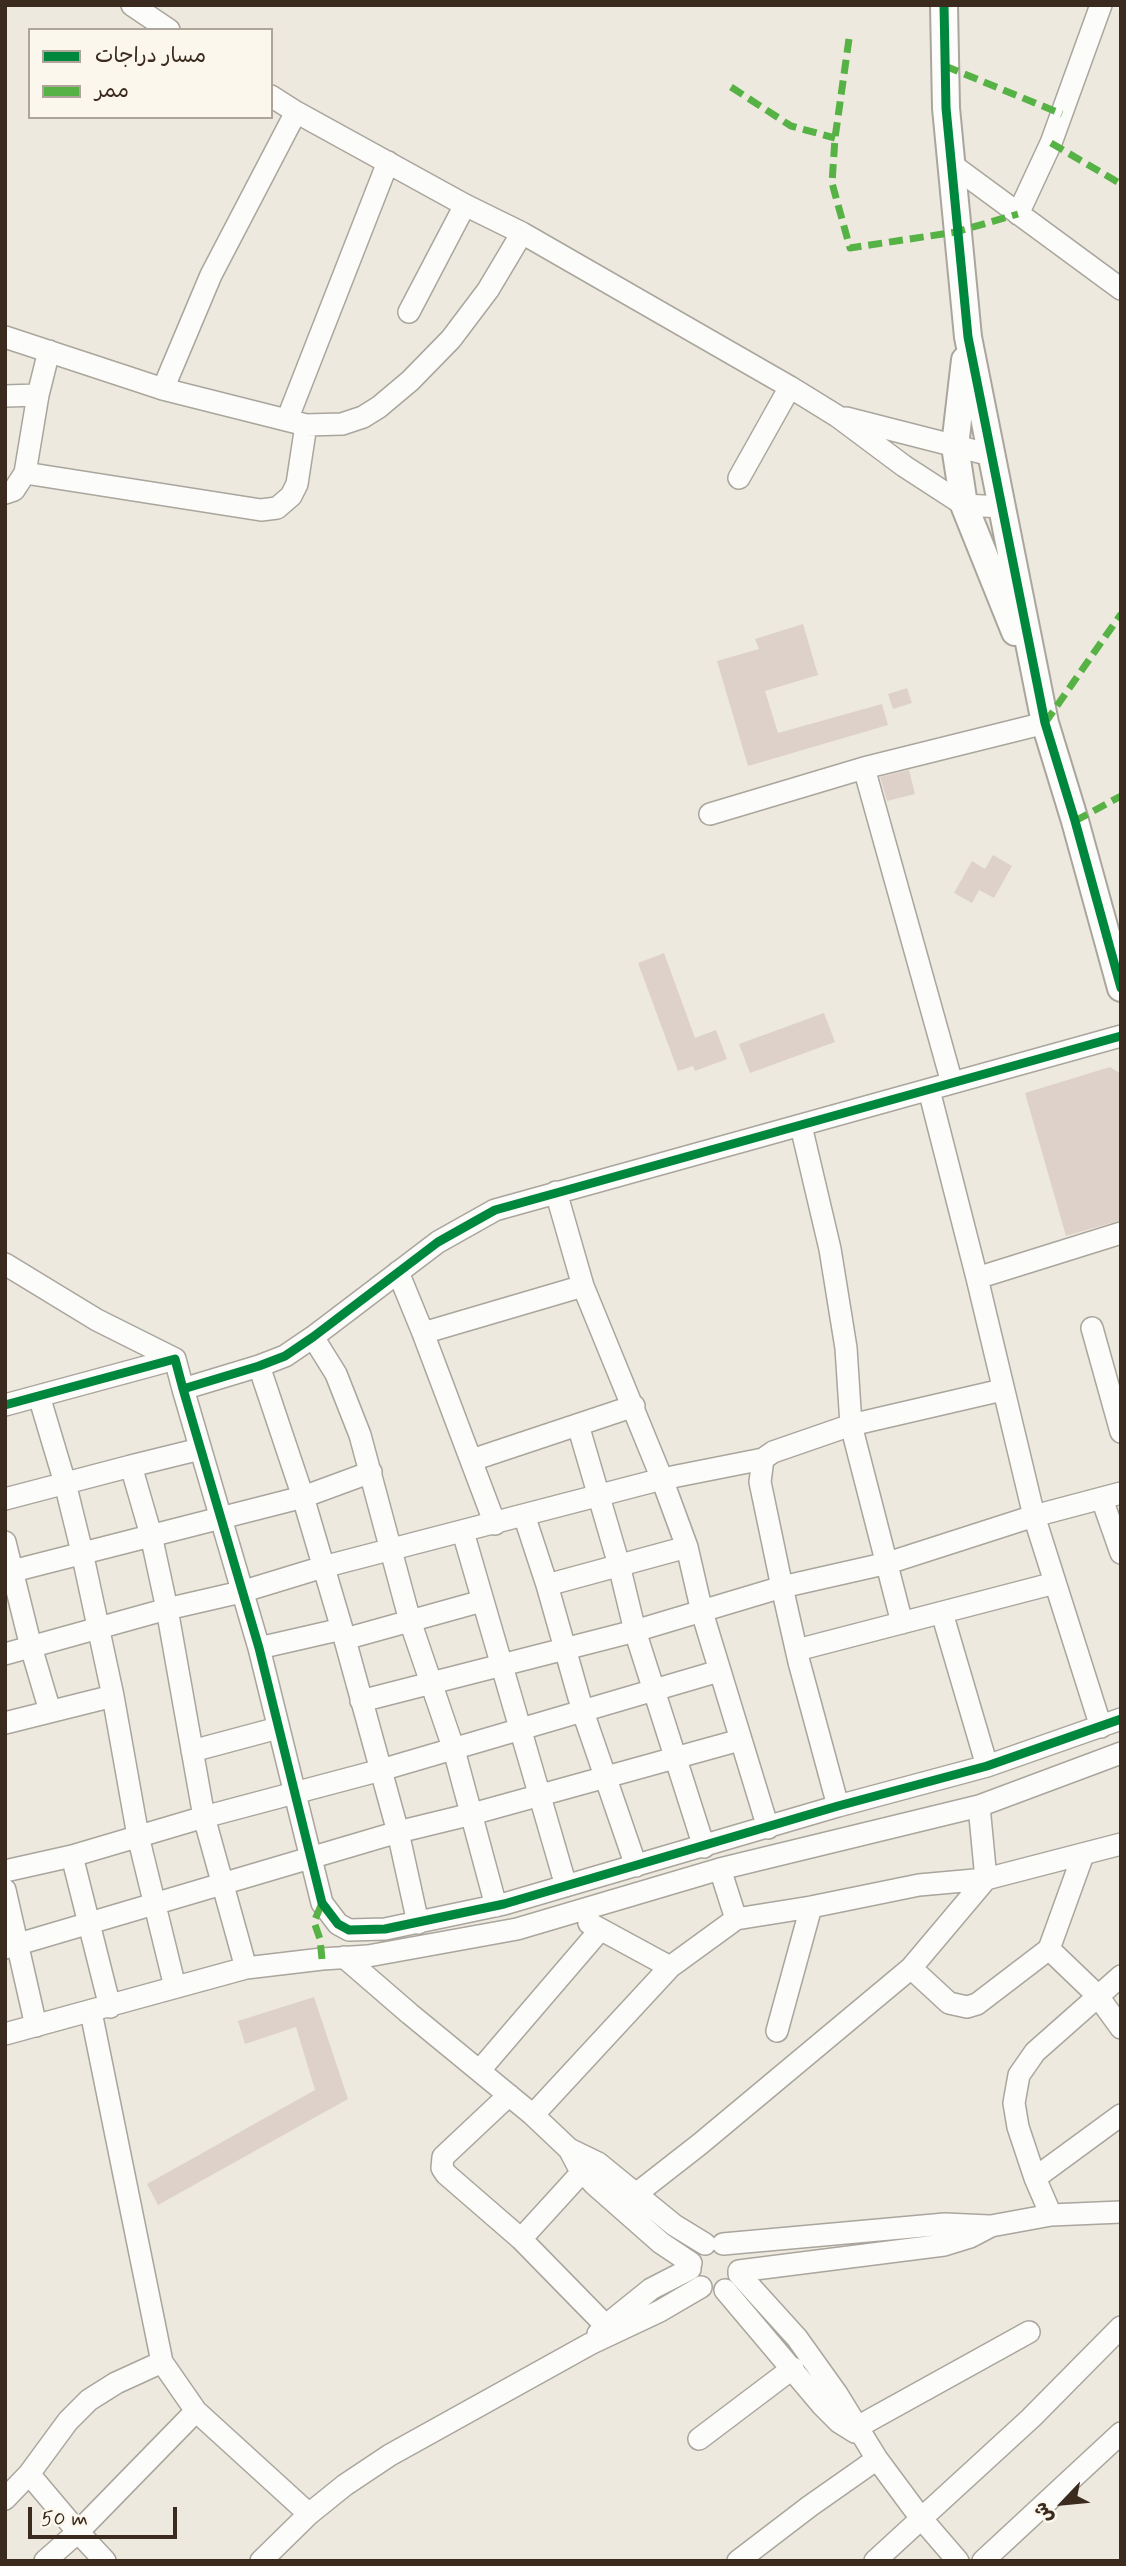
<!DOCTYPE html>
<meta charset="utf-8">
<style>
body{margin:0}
#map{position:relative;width:1126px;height:2566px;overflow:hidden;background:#eee9de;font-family:Mynerve,"Playpen Sans Arabic",sans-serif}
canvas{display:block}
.frame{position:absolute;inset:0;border:7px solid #3b2a1e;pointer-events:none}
.legend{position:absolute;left:28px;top:28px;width:245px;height:91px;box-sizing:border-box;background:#fbf7ec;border:2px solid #aea59a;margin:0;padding:9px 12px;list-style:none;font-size:21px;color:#3b2a1e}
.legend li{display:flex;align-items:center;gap:14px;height:35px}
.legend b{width:35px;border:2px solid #aea59a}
.north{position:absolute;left:1028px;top:2468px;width:70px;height:70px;-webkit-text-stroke:5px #fbf7ec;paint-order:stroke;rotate:244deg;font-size:19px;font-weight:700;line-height:28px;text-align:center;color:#3b2a1e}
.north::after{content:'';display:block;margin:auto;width:24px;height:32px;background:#3b2a1e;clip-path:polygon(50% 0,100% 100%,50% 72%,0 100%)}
.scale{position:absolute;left:28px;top:2507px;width:149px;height:32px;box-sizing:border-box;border:4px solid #3b2a1e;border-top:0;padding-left:9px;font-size:21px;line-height:24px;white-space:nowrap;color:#3b2a1e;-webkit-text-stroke:5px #fbf7ec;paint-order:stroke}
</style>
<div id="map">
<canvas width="1126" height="2566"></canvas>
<div class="frame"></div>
<ul class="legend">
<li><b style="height:9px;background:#00873e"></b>مسار دراجات</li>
<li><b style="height:9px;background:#57b245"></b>ممر</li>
</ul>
<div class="north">ش</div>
<div class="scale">50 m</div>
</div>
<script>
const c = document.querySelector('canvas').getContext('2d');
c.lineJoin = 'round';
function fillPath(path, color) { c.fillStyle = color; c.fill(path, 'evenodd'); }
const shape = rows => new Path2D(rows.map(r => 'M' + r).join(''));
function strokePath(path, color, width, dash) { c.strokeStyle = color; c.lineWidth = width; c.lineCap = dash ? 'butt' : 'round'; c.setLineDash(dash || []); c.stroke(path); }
fillPath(shape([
 [803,624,818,675,765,691,778,733,882,704,888,725,748,766,717,661,759,649,755,639],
 [907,688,912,703,893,709,888,694],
 [909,770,915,794,887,801,880,777],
 [993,855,1012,866,994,898,979,890,972,903,954,893,972,861,985,869],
 [664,953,695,1038,716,1030,727,1059,695,1071,693,1066,678,1071,638,963],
 [824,1013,835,1042,750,1073,739,1044],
 [1110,1067,1121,1074,1121,1220,1066,1236,1025,1093],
 [314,1997,348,2099,158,2205,147,2184,315,2090,296,2027,245,2044,238,2021]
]), '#ded1c9');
const minor = shape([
 [132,5,169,30],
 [271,96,296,112,465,205,522,233,790,387,837,416,904,466,964,505,1002,507],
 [951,164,1121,289],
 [1018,214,1051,143,1101,5],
 [409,312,465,205],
 [5,337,163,389,306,425,342,424,363,417,379,407,410,381,451,339,488,290,522,233],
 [163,389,211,275,296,112],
 [5,396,38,395],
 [846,418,991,455],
 [287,420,388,162],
 [25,473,261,510,277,508,291,496,297,484,306,425],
 [739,478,790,387],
 [5,493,14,490,25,473,38,395,49,351],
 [864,768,952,1083],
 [710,814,864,768,1045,723],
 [929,1090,977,1278,1034,1516,1101,1727],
 [801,1126,830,1249,846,1348,851,1425,902,1623],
 [5,1264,97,1320,175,1359],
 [398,1272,423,1333],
 [977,1278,1121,1233],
 [1092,1328,1121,1432],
 [313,1337,336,1374,360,1435,410,1621,454,1750,496,1906],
 [259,1366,303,1497,342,1629,398,1832,418,1923],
 [183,1389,259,1648,322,1903,338,1924,349,1930,385,1929,504,1904,838,1806,987,1766,1121,1719],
 [39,1396,65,1483,82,1552,113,1696,138,1836,175,1987],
 [5,1405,175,1359,183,1389,259,1366,285,1356,313,1337,438,1242,495,1210,1121,1036],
 [578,1425,619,1565,635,1631,704,1847],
 [472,1460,634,1406],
 [131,1466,200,1449],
 [5,1499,131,1466,151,1535,167,1609,204,1817,246,1968],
 [1102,1499,1121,1553],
 [524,1515,547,1585,583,1712,636,1866],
 [495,1524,423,1333,583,1286],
 [463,1532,566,1886],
 [5,1542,31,1647,50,1711],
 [687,1547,662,1479,763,1459],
 [5,1573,303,1497,371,1472],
 [547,1585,687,1547,702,1612,768,1828],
 [942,1613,987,1766],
 [345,1639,482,1601],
 [259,1648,342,1629],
 [797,1650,1055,1583],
 [5,1654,167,1609,241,1592,323,1567,662,1479,583,1286,556,1192],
 [361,1701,635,1631,782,1587,888,1563,1034,1516,1121,1493],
 [5,1723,113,1696],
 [192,1751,278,1728],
 [838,1806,799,1662,782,1587,760,1482,763,1459,773,1452,851,1425,1002,1390],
 [72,1856,110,2007],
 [720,1869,736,1919],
 [5,1871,72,1856,204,1817,381,1770,719,1671],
 [5,1890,36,2026],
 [589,1923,670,1967],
 [5,1948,398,1832,472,1814,740,1740],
 [1049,1949,1097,1995,1121,2028],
 [344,1957,410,2014,533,2115,569,2149,578,2166,594,2184,661,2243,691,2263],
 [911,1968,949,2003,967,2007,977,2004,1049,1949,1083,1855],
 [91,2012,162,2362,196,2411,309,2514],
 [777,2031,811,1907],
 [5,2034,246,1968,322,1959,368,1956,517,1929,720,1869,979,1806,1121,1753],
 [480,2070,600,1930],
 [509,2095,443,2157,442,2168,446,2174,521,2239,613,2333],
 [533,2115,670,1967,736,1919,811,1907,919,1885,986,1879,1121,1844],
 [569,2149,598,2163,674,2225,705,2244],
 [1035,2178,1121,2115],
 [636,2194,700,2144,911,1968,986,1879,979,1806],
 [1051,2215,1035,2178,1018,2127,1014,2103,1019,2075,1035,2052,1121,1976],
 [521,2239,582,2172],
 [723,2244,945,2224,989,2226],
 [739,2271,944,2245,970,2237,991,2226,1051,2215,1121,2212],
 [739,2274,797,2338,837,2394,877,2459,920,2517,958,2561],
 [725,2290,822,2405,839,2422,855,2432],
 [598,2334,615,2318,651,2289,690,2269],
 [852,2430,1029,2332],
 [699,2439,793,2368],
 [29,2474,78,2532,105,2561],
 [5,2499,29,2474,68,2421,89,2400,116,2383,162,2362],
 [45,2561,78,2532,196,2411],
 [261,2561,309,2514,345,2485,390,2455,590,2344,660,2311,701,2287],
 [738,2561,810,2506,877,2459],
 [875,2561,1031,2418,1121,2327],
 [983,2561,1121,2433]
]);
const tertiary = shape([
 [944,5,946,108,968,337,1045,723,1075,821,1121,988],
 [965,360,955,446,964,505,1015,632]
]);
strokePath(minor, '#aaa59d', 24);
strokePath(tertiary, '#aaa59d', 30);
strokePath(minor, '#fcfcfa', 21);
strokePath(tertiary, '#fcfcfa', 26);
strokePath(shape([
 [849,39,835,138,832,183,850,248,956,232,1018,214],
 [945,66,1062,114],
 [731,87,791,126,835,138],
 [1051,143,1121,184],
 [1045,723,1121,614],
 [1075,821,1121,796],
 [322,1959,320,1939,314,1922,322,1903]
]), '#57b245', 7, [14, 7]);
strokePath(shape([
 [944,5,946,108,968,337,1045,723,1075,821,1121,988],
 [183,1389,259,1648,322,1903,338,1924,349,1930,385,1929,504,1904,838,1806,987,1766,1121,1719],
 [5,1405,175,1359,183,1389,259,1366,285,1356,313,1337,438,1242,495,1210,1121,1036]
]), '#00873e', 9);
</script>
